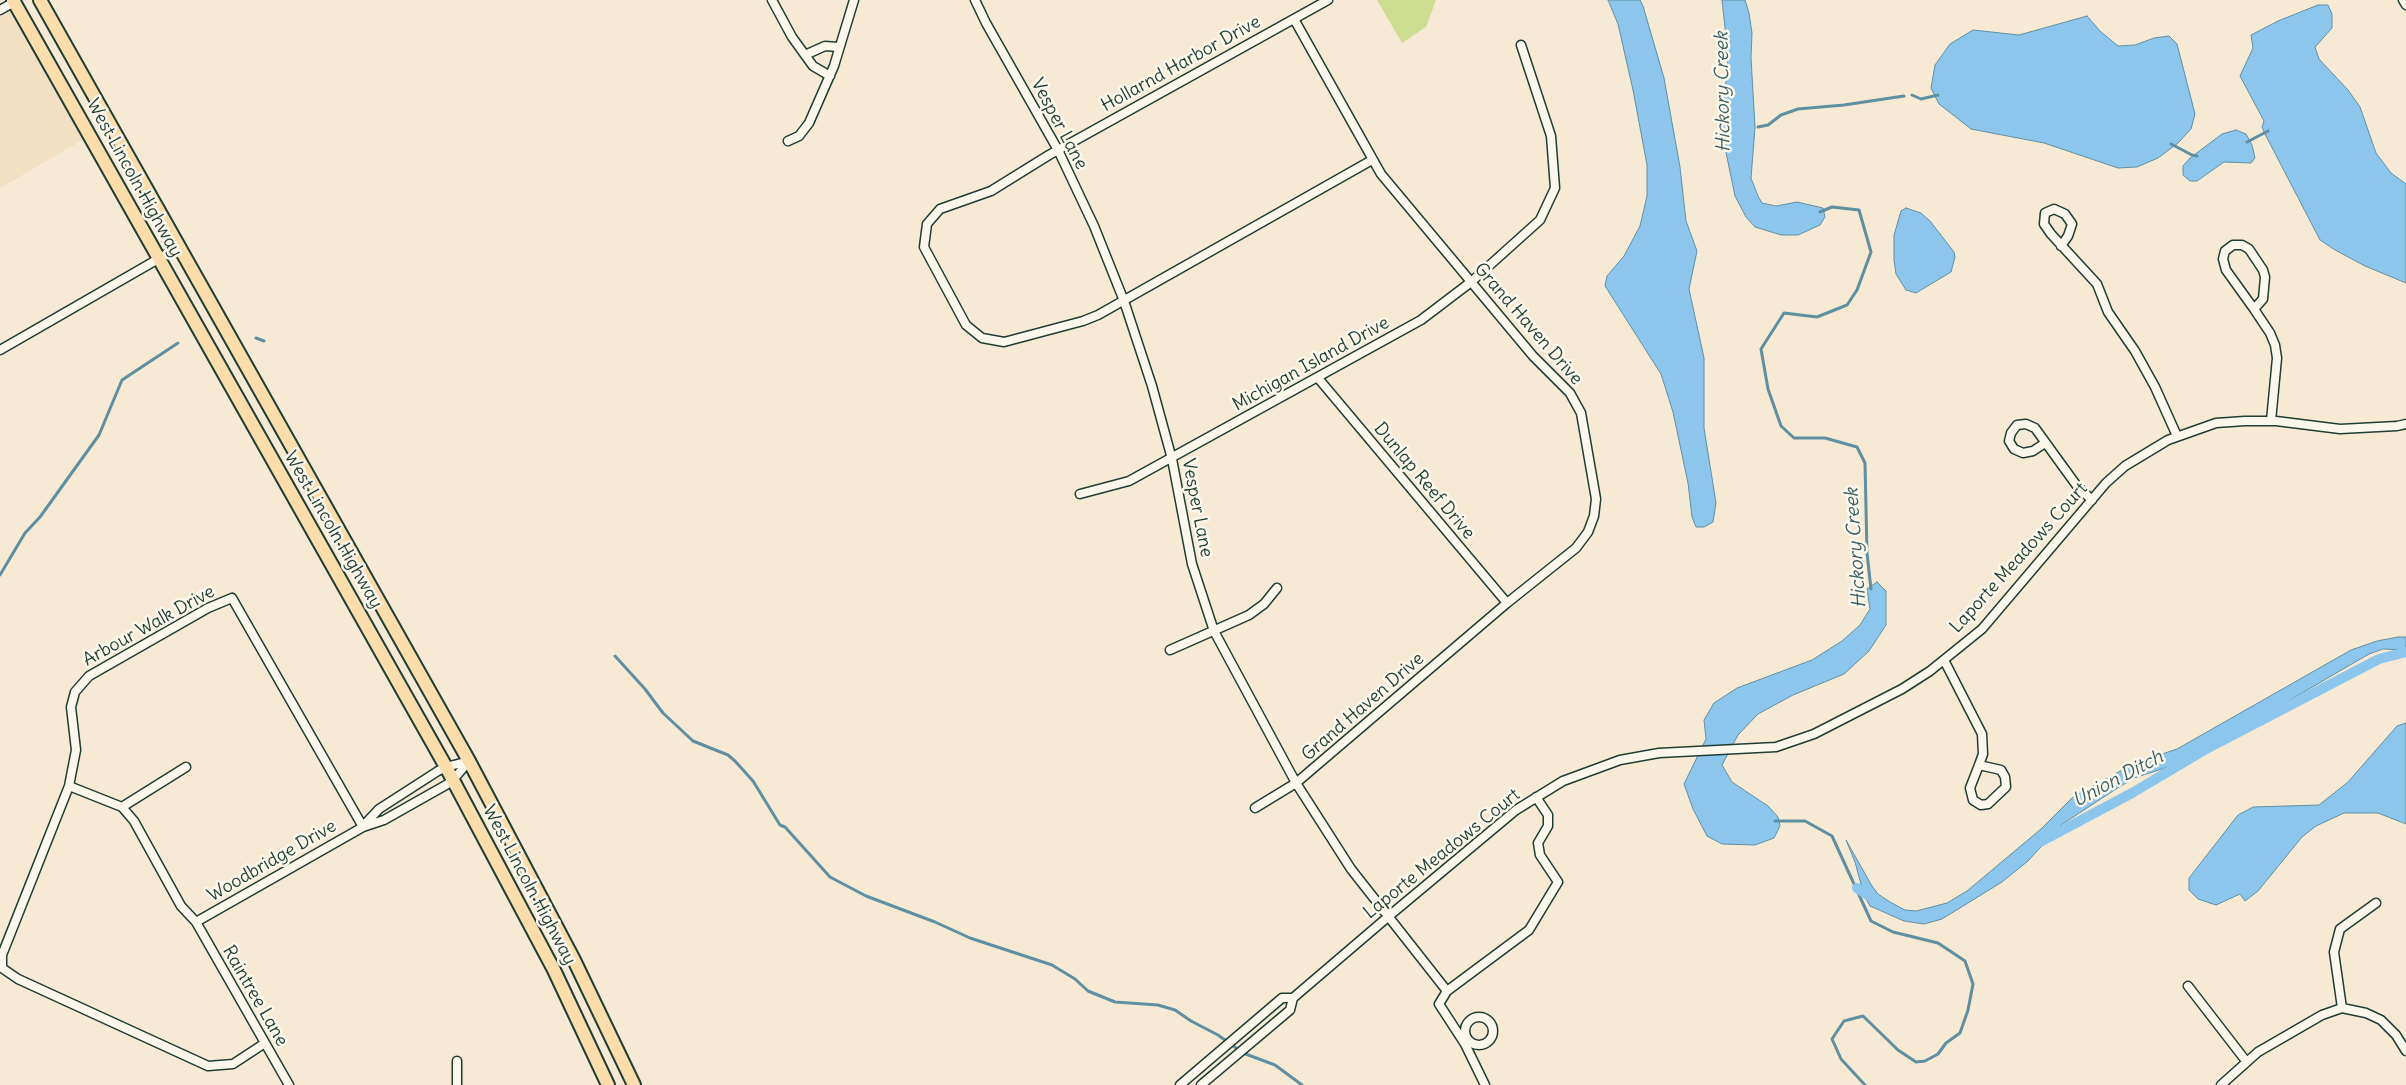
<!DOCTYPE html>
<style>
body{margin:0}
canvas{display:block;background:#f6ead4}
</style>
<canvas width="2406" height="1085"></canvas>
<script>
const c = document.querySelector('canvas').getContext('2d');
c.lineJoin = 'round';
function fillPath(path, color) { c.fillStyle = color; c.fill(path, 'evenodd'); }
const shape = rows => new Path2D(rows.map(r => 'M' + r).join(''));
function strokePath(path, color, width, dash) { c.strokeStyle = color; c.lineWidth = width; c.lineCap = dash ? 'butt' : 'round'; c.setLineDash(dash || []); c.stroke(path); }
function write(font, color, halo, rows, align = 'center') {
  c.font = font + ' Delius,sans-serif'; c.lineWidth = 5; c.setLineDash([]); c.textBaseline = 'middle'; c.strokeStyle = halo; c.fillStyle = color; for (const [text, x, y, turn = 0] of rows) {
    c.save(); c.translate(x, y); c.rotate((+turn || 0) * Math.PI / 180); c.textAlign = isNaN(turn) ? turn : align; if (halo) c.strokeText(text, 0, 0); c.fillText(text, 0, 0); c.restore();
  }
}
fillPath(shape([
 [15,8,88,137,0,188,0,17]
]), '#f2e0c3');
fillPath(shape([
 [1377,0,1436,0,1426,27,1402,43]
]), '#cddd91');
const water = shape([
 [1608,0,1640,0,1643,6,1664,78,1680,167,1686,221,1697,251,1689,289,1704,358,1704,428,1716,503,1713,522,1704,527,1696,527,1692,517,1688,483,1673,412,1661,374,1605,286,1607,276,1624,256,1640,226,1647,196,1647,165,1633,90,1618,24,1608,0],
 [1722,0,1745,0,1749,13,1752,33,1751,58,1755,127,1751,178,1758,196,1762,203,1776,206,1797,202,1823,208,1825,217,1820,225,1798,235,1781,235,1755,227,1746,217,1735,196,1722,133,1728,55,1722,0],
 [2318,5,2328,5,2332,14,2332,28,2315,47,2319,59,2348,90,2360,107,2376,153,2391,173,2406,184,2406,283,2365,266,2335,250,2320,240,2266,136,2262,127,2264,121,2240,76,2253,48,2251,35,2278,21,2318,5],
 [2087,16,2100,31,2118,46,2135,45,2154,38,2169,36,2177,44,2195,114,2191,129,2178,143,2158,158,2137,167,2118,168,2044,143,1971,129,1939,104,1931,88,1935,65,1950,44,1973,30,2019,35,2087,16],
 [2236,130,2246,134,2252,145,2255,158,2251,163,2224,162,2197,181,2190,181,2183,175,2183,166,2190,158,2222,134,2236,130],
 [1906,208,1921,213,1930,221,1954,252,1955,257,1951,272,1916,293,1906,290,1896,274,1894,260,1894,235,1901,211,1906,208],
 [1877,582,1886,591,1886,625,1869,651,1844,674,1793,695,1758,714,1738,735,1722,765,1732,782,1768,806,1778,817,1780,826,1774,838,1755,845,1722,844,1707,836,1693,809,1684,784,1706,739,1704,720,1714,703,1737,688,1812,660,1842,641,1860,625,1870,609,1867,589,1877,582],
 [2398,637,2406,637,2406,650,2383,649,2369,654,2223,739,2165,768,2134,778,2116,789,2061,825,2028,861,2002,882,1942,919,1924,924,1904,921,1870,906,1864,895,1855,862,1846,840,1872,886,1878,894,1890,902,1905,910,1916,911,1947,903,1967,891,2041,829,2073,797,2133,764,2177,749,2351,650,2377,641,2398,637],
 [2406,723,2406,824,2378,813,2344,813,2316,826,2302,837,2258,891,2245,901,2240,894,2216,905,2198,899,2189,890,2189,878,2238,815,2253,807,2319,805,2348,782,2397,726,2406,723]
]);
fillPath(water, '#8cc6ec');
strokePath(water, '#608fa2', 1);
strokePath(shape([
 [1912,95,1921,99,1938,95],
 [1758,127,1768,125,1781,115,1798,109,1844,105,1904,96],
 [2247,142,2268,131],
 [2171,144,2192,155,2197,156],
 [1820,212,1832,207,1859,210,1871,252,1857,290,1847,305,1817,317,1784,313,1761,349,1768,389,1781,426,1794,438,1825,438,1857,447,1865,463,1867,553,1871,589],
 [256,338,264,341],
 [0,575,25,533,40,517,99,435,122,380,178,343],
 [615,656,645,689,663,713,693,741,728,755,735,761,753,781,780,825,785,827,830,877,866,896,935,922,970,938,1052,965,1075,979,1088,991,1115,1002,1158,1005,1175,1010,1191,1021,1218,1035,1243,1053,1275,1065,1302,1085],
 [1775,821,1805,821,1832,836,1871,921,1893,932,1938,943,1965,961,1973,984,1968,1010,1960,1033,1946,1043,1938,1054,1925,1061,1916,1062,1898,1050,1863,1016,1844,1021,1832,1039,1841,1059,1865,1085]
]), '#608fa2', 3);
strokePath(shape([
 [2040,842,2132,793,2208,748,2379,659,2406,652],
 [1857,888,1874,899]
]), '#8cc6ec', 10);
const minor = shape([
 [772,0,792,37,805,55,813,66,830,76],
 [975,0,986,23,1058,150,1094,226,1124,301,1152,386,1172,459,1192,564,1214,631,1296,783,1351,869,1447,991],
 [1328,0,1049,155,991,191,940,209,927,224,924,247,966,325,982,338,1004,342,1083,321,1098,315,1372,160],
 [2403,0,2406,5],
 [0,10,16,1],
 [805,55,825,46,838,47],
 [788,141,799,136,809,123,834,66,854,0],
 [2061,246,2068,236,2072,224,2065,214,2054,209,2045,213,2044,224,2051,234,2097,284,2108,312,2135,351,2155,387,2177,436],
 [2254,309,2263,299,2265,277,2263,270,2249,249,2242,245,2233,245,2225,251,2223,259,2226,270,2254,309,2270,333,2275,345,2277,358,2271,421],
 [0,350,179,247],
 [1318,378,1507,603],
 [2045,443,2033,451,2023,453,2014,449,2009,441,2011,433,2017,425,2026,424,2035,428,2077,486,2092,500],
 [1080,494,1129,481,1421,320,1471,282,1540,220,1555,188,1551,136,1521,45],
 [1170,650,1249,615,1264,604,1277,588],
 [1944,660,1982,734,1983,754,1979,765,1970,788,1973,800,1981,805,1988,804,2006,787,2005,777,2001,770,1979,765],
 [69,786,122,807,134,821,181,906,196,922,289,1085],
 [122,807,186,767],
 [1255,808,1296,783,1507,603,1576,548,1588,532,1594,516,1596,499,1581,413,1570,393,1533,356,1381,174,1294,19],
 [364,825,379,809,438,771,446,767,469,761],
 [196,922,363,827,384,820,446,785,453,780,469,761],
 [2188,986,2246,1061],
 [2342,1008,2334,952,2340,929,2376,903],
 '1465 1031a14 14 0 1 1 28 0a14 14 0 1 1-28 0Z',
 [1469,1041,1465,1044,1439,1004,1447,991,1529,930,1558,882,1540,855,1538,843,1548,826,1548,815,1536,797],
 [265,1043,233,1064,208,1066,18,979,2,968,2,955,69,786,76,750,71,707,75,692,89,676,208,608,232,598,363,827],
 [1465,1044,1485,1085],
 [457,1061,457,1085],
 [1180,1085,1282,998,1293,998],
 [1201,1085,1290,1010,1293,998,1389,916,1516,810,1563,781,1620,760,1659,753,1776,747,1814,734,1902,689,1930,671,1982,629,2106,483,2125,466,2168,440,2216,423,2245,421,2276,421,2340,429,2397,426,2406,424],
 [2221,1085,2258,1052,2322,1015,2342,1008,2366,1013,2381,1020,2396,1035,2406,1051]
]);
const primary = shape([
 [13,0,446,767,554,970,608,1085],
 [40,0,469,761,574,960,634,1085]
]);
strokePath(minor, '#1f3d34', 11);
strokePath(primary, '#1f3d34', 16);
strokePath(minor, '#fbf7ec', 8);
strokePath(primary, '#fbddab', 12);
write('18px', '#1f3d34', '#fbf7ec', [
 ["Hollarnd Harbor Drive",1181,64,-29],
 ["Vesper Lane",1059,124,62],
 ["West Lincoln Highway",134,178,61],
 ["Grand Haven Drive",1528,324,49],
 ["Michigan Island Drive",1311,364,-29],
 ["Dunlap Reef Drive",1424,481,50],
 ["Vesper Lane",1197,508,79],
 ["West Lincoln Highway",333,530,60],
 ["Laporte Meadows Court",2019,558,-48],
 ["Arbour Walk Drive",149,626,-29],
 ["Grand Haven Drive",1363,707,-41],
 ["Laporte Meadows Court",1442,854,-39],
 ["Woodbridge Drive",272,861,-30],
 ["West Lincoln Highway",529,885,62],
 ["Raintree Lane",255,996,60]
]);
write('italic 19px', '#3a5f62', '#fbf7ec', [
 ["Hickory Creek",1723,92,-91],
 ["Hickory Creek",1856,548,-94],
 ["Union Ditch",2118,779,-28]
]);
</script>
